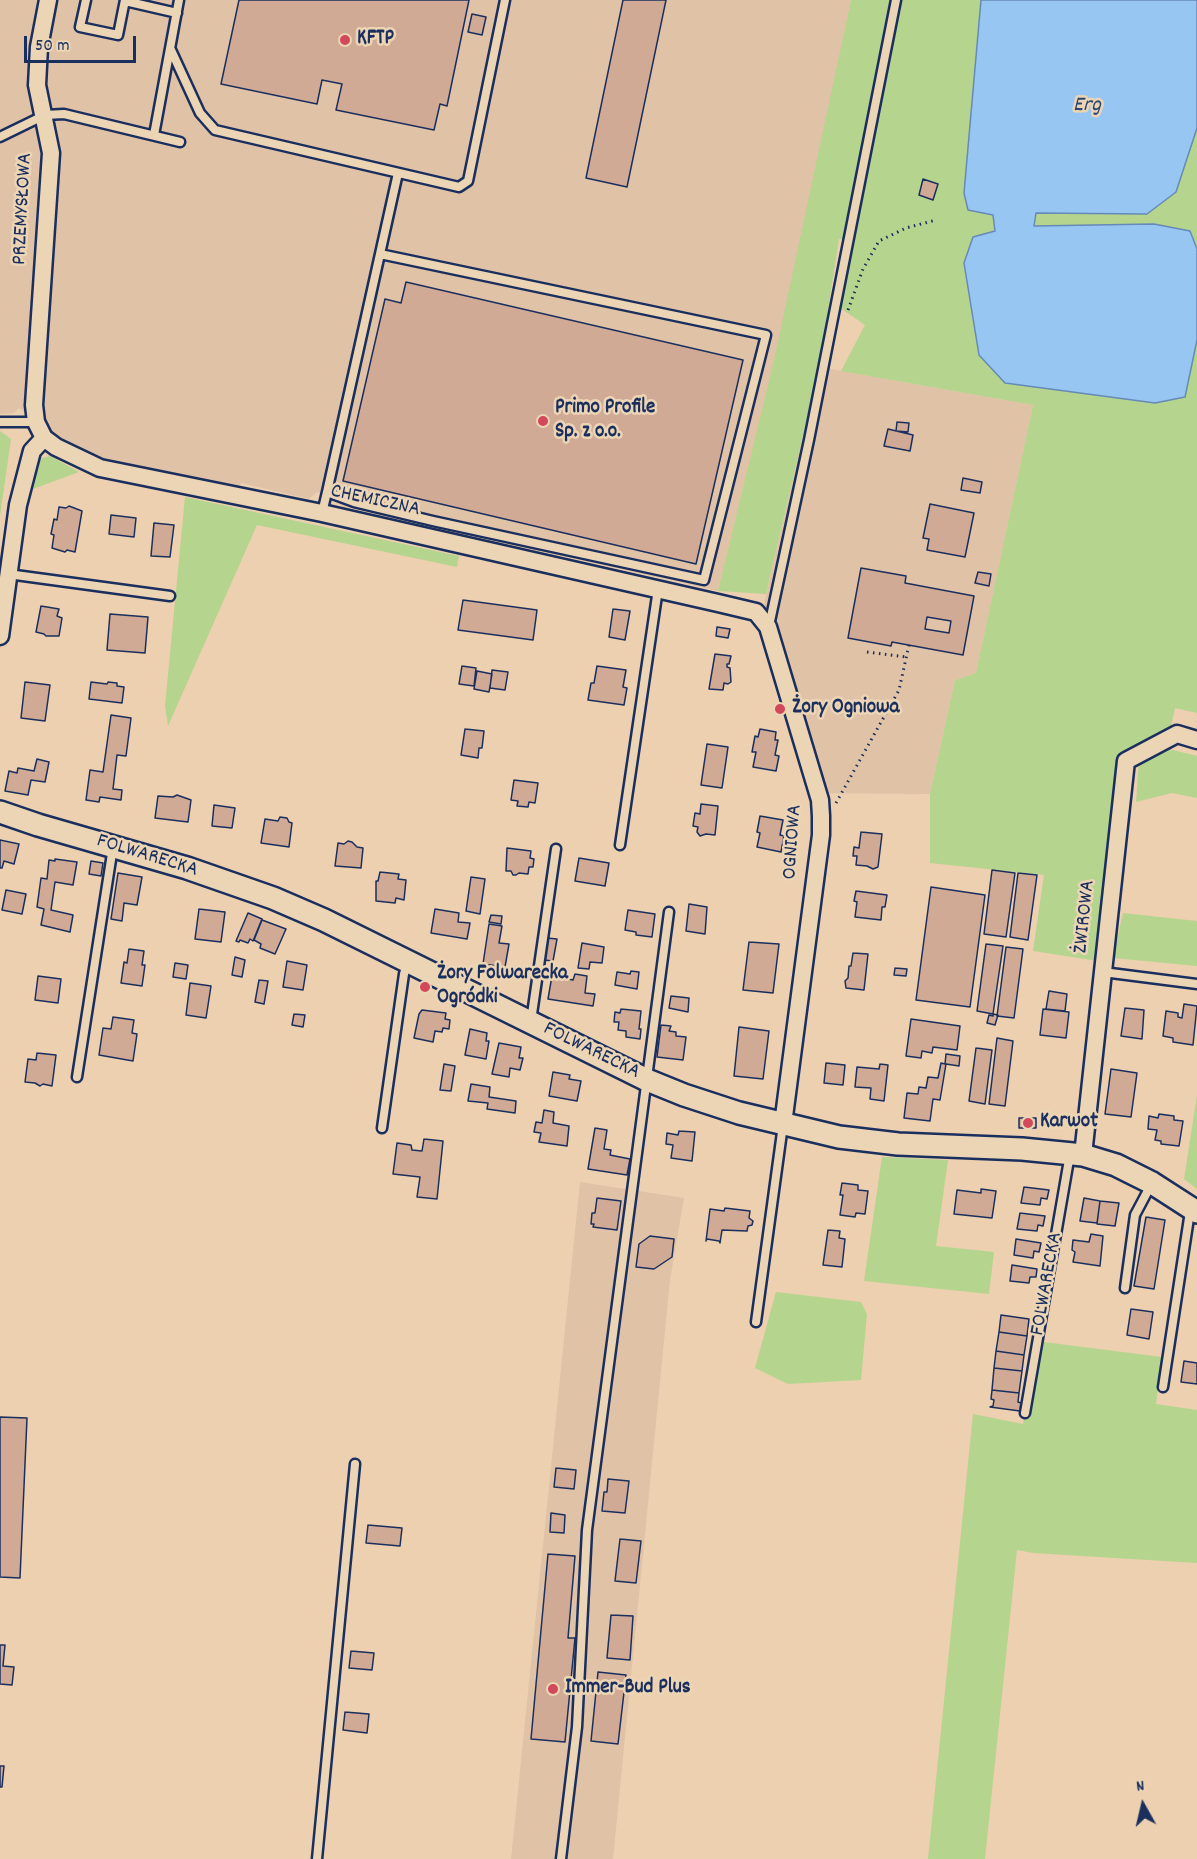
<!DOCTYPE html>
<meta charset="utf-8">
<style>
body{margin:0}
#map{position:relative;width:1197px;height:1859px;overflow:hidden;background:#ecd0b0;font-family:Dekko,sans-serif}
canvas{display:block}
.north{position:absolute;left:1113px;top:1775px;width:60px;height:60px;-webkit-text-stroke:4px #ecd5b5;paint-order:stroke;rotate:352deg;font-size:16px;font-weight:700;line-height:24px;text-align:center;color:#1b2f5e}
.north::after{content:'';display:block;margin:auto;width:21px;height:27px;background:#1b2f5e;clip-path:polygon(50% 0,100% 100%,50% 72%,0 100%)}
.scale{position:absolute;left:24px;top:36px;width:112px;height:27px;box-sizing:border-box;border:3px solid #1b2f5e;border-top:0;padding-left:8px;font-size:18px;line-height:21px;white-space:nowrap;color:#1b2f5e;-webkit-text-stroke:4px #ecd5b5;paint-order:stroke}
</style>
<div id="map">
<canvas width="1197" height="1859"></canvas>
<div class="north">N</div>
<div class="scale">50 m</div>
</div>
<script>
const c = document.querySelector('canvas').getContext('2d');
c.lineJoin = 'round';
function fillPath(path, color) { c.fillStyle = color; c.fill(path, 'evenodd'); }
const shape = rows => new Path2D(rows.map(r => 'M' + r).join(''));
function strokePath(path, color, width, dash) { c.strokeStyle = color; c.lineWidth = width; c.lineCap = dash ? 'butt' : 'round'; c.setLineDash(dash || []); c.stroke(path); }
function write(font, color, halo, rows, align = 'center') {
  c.font = font + ' Dekko,sans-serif'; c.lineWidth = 5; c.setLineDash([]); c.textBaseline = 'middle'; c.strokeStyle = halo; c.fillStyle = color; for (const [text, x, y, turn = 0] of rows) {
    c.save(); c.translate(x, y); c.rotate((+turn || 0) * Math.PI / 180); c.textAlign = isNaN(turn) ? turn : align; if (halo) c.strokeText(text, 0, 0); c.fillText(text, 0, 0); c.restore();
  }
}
fillPath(shape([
 [0,0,851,0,788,305,718,591,344,507,317,492,309,499,241,483,240,486,106,459,69,447,19,408,14,413,0,414],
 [819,367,1033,405,976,673,955,680,930,794,815,793,808,785,758,630],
 [580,1182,684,1198,670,1280,613,1859,511,1859]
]), '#e0c2a7');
fillPath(shape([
 [851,0,981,0,964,193,993,215,995,232,973,237,1185,397,1197,340,1197,713,1175,708,1170,731,1119,756,1098,961,1033,951,1044,875,930,863,930,794,955,680,976,673,1033,405,841,371,865,325,840,308,853,240,839,239,819,367,766,594,718,591,774,360],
 [1197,128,1197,249,1190,231,1034,226,1036,213,1147,214,1176,192],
 [0,431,11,439,0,516],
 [50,456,79,472,33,489,41,458],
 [185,497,459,556,457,567,257,525,168,726,165,706],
 [1165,748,1197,756,1197,798,1172,793,1136,802,1139,761],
 [1123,913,1197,921,1197,966,1113,958],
 [1197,1095,1197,1189,1184,1179],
 [882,1157,948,1160,936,1246,994,1252,989,1294,864,1281],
 [776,1292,861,1302,867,1314,861,1380,788,1384,755,1368],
 [1036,1341,1162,1357,1156,1404,1197,1410,1197,1563,1033,1553,1017,1550,985,1859,928,1859,973,1414,1023,1424]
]), '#b5d48e');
const water = shape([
 [981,0,1197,0,1197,128,1176,192,1147,214,1036,213,1034,226,1154,224,1190,231,1197,249,1197,340,1185,397,1155,403,1005,383,979,355,964,263,973,237,995,231,993,215,968,210,964,193,981,0]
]);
fillPath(water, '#98c6f2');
strokePath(water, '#668ab7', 1.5);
const building = shape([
 [239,0,469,0,447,106,440,104,434,130,336,110,342,84,322,80,317,104,221,84,239,0],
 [623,0,666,0,627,187,586,178,623,0],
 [472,14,486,17,482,35,468,32,472,14],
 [923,179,938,184,933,200,919,195,923,179],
 [406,282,743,360,696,564,343,481,385,299,401,303,406,282],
 [897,422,909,423,908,432,896,431,897,422],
 [888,429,913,435,910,451,884,446,888,429],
 [963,478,982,482,980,493,961,490,963,478],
 [930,504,974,513,965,557,927,550,929,539,923,538,930,504],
 [69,506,82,511,75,552,67,550,65,552,52,548,54,535,51,534,54,519,57,520,59,507,66,508,69,506],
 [111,515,136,518,134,537,109,534,111,515],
 [154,523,174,525,170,557,151,556,154,523],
 [861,568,906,576,905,583,974,596,963,655,892,642,891,646,848,638,861,568],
 [927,617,951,621,949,633,925,629,927,617],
 [978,572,991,574,989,586,975,583,978,572],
 [463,600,537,610,533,640,458,630,463,600],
 [41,606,59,609,57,616,62,618,59,636,46,636,44,634,36,632,41,606],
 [613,609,630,611,625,640,609,637,613,609],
 [110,614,148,617,145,653,107,650,110,614],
 [717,627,730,629,728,638,716,636,717,627],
 [715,654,731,656,729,664,727,664,727,667,730,668,731,682,728,684,724,683,723,690,709,689,715,654],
 [462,666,476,668,474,686,459,684,462,666],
 [597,666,626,670,623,687,627,688,624,705,588,700,591,683,594,683,597,666],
 [492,670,508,672,505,690,490,688,492,670],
 [477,671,492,674,489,692,474,689,477,671],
 [25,682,50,685,45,721,21,718,25,682],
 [91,682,107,684,108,682,117,683,117,686,124,687,122,703,89,699,91,682],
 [111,715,131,718,126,756,117,755,113,789,122,790,121,800,100,797,99,802,86,800,90,770,103,772,111,715],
 [465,729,484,731,482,748,479,748,478,758,461,755,465,729],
 [760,729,776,732,775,740,778,740,775,755,779,756,776,771,753,767,756,752,752,752,755,736,758,737,760,729],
 [707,744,728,747,722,788,701,785,707,744],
 [37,759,49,762,45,782,31,780,28,795,5,791,9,771,17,773,18,768,34,771,37,759],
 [514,780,538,783,535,803,529,802,528,807,517,806,518,801,511,800,514,780],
 [177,795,191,800,188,822,155,818,158,796,173,797,177,795],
 [701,804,718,806,715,835,706,834,700,836,697,832,698,827,693,826,695,813,700,814,701,804],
 [214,805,235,808,232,828,212,826,214,805],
 [760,816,783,820,780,835,784,836,781,852,757,847,760,833,757,832,760,816],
 [280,817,287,818,289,822,292,823,289,847,261,843,265,819,278,821,280,817],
 [861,832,882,834,878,867,873,869,867,866,856,865,857,856,853,856,854,847,859,848,861,832],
 [0,840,19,844,14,864,4,861,2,868,0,868,0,840],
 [348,841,352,842,357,847,363,848,361,868,335,866,338,843,344,844,348,841],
 [507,848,531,851,530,858,534,859,533,867,529,867,528,874,519,873,516,875,513,875,511,871,506,871,507,848],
 [579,858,609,863,605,886,575,881,579,858],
 [55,859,77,862,73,885,55,882,51,910,73,915,70,932,41,925,44,909,37,907,41,878,47,879,49,860,55,861,55,859],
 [91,861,103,863,101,876,89,874,91,861],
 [992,870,1015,873,1006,937,984,934,992,870],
 [380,872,399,874,398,879,406,880,404,900,396,898,395,903,376,901,376,881,378,881,380,872],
 [118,873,142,877,137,905,124,903,122,921,111,919,118,873],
 [1018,873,1037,875,1028,940,1010,937,1018,873],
 [471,877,485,879,480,914,466,911,471,877],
 [931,887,985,895,970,1007,916,1000,931,887],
 [6,890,26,894,22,914,2,910,6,890],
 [856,891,887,895,885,907,882,907,881,920,855,917,857,902,854,901,856,891],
 [689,904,707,907,705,934,686,931,689,904],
 [199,909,225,912,221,942,195,939,199,909],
 [435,909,459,913,458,922,470,923,467,939,431,933,435,909],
 [628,910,655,914,652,937,636,935,636,932,625,930,628,910],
 [248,913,262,919,253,941,250,939,248,943,240,940,239,942,236,941,248,913],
 [491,915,502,916,501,924,489,922,491,915],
 [262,920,286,929,275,954,260,948,261,944,254,940,262,920],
 [489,924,502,926,499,943,509,944,505,967,483,964,489,924],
 [547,938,557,939,553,961,544,960,547,938],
 [749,942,779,944,773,993,743,990,749,942],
 [582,943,604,947,602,963,590,962,589,969,578,968,582,943],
 [986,944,1003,946,993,1014,977,1011,986,944],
 [1006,947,1023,949,1014,1018,997,1016,1006,947],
 [129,949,144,951,142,965,145,965,142,986,121,983,124,962,127,963,129,949],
 [853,953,868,954,864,990,846,988,845,981,848,978,849,966,851,966,853,953],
 [235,957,245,960,242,977,232,975,235,957],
 [287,961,307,965,303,990,283,987,287,961],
 [175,963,188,965,186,979,173,977,175,963],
 [895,968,907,969,906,976,894,975,895,968],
 [631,971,639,972,637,989,615,985,617,972,630,974,631,971],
 [575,974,587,976,585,993,595,994,593,1006,548,999,552,976,573,980,575,974],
 [38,976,61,979,58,1003,35,1000,38,976],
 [259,980,268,981,264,1004,255,1002,259,980],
 [190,983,211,986,206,1018,186,1015,190,983],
 [1049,991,1067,994,1065,1011,1046,1009,1049,991],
 [671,996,689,998,688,1012,669,1008,671,996],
 [1184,1004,1197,1006,1193,1045,1173,1042,1173,1038,1163,1036,1166,1011,1178,1013,1178,1017,1182,1018,1184,1004],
 [1125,1008,1144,1010,1142,1039,1121,1036,1125,1008],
 [621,1009,641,1011,639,1029,641,1029,640,1039,626,1037,626,1031,618,1030,619,1022,614,1022,615,1012,620,1013,621,1009],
 [1043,1009,1069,1012,1066,1038,1040,1035,1043,1009],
 [422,1010,446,1013,445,1019,450,1020,449,1029,443,1028,442,1032,435,1031,433,1042,414,1038,419,1014,422,1010],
 [294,1014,305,1015,303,1027,292,1025,294,1014],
 [993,1014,998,1015,995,1025,987,1023,989,1015,993,1016,993,1014],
 [113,1017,134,1020,132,1033,137,1034,133,1061,99,1055,103,1028,111,1029,113,1017],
 [911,1019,960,1026,957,1050,933,1047,932,1053,922,1051,921,1058,906,1056,911,1019],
 [661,1025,671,1026,669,1031,676,1032,676,1036,686,1037,683,1060,657,1057,661,1025],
 [739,1027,769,1031,763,1079,734,1076,739,1027],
 [470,1029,487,1033,486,1041,489,1041,486,1059,465,1055,470,1029],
 [997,1038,1013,1041,1005,1106,989,1104,997,1038],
 [499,1043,521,1047,519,1058,523,1058,520,1070,510,1068,509,1077,492,1074,499,1043],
 [976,1048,992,1050,985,1104,969,1101,976,1048],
 [37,1053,56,1055,52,1086,43,1084,40,1086,35,1083,25,1082,28,1059,36,1060,37,1053],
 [946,1054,960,1056,959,1066,946,1064,940,1100,933,1099,930,1121,904,1118,907,1093,918,1094,919,1087,926,1088,928,1077,938,1078,941,1063,945,1064,946,1054],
 [826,1063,845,1065,843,1085,824,1083,826,1063],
 [444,1064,455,1066,451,1091,440,1090,444,1064],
 [880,1064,888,1065,884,1101,870,1099,871,1088,855,1087,857,1067,879,1069,880,1064],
 [1111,1069,1137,1073,1131,1117,1105,1114,1111,1069],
 [553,1072,570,1075,569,1079,581,1081,577,1101,549,1096,553,1072],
 [471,1084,490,1087,489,1097,516,1101,515,1113,487,1109,488,1103,468,1101,471,1084],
 [544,1110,554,1112,553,1123,569,1126,567,1146,539,1142,541,1133,534,1132,536,1122,542,1123,544,1110],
 [1159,1114,1174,1116,1174,1120,1183,1121,1179,1146,1161,1144,1161,1141,1155,1140,1157,1130,1148,1129,1149,1116,1158,1118,1159,1114],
 [1019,1118,1036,1118,1036,1128,1019,1128,1019,1118],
 [595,1128,607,1130,604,1149,611,1150,610,1155,630,1159,627,1175,588,1169,595,1128],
 [679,1131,695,1132,692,1161,671,1158,673,1145,666,1144,667,1133,678,1135,679,1131],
 [424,1139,443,1141,437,1199,417,1197,420,1177,393,1174,397,1143,411,1145,412,1150,422,1151,424,1139],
 [842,1183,858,1185,858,1190,868,1191,865,1214,856,1213,855,1217,840,1215,843,1195,840,1195,842,1183],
 [1024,1187,1049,1190,1047,1199,1041,1198,1040,1205,1021,1203,1024,1187],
 [981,1189,996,1191,992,1218,954,1214,957,1190,981,1193,981,1189],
 [597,1198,621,1201,617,1230,593,1227,594,1224,591,1224,592,1213,595,1213,597,1198],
 [1084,1198,1100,1201,1097,1223,1080,1221,1084,1198],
 [1100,1201,1119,1203,1115,1226,1097,1224,1100,1201],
 [725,1208,750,1211,749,1218,753,1221,752,1225,748,1226,747,1231,722,1230,720,1243,719,1241,707,1239,706,1241,710,1209,724,1211,725,1208],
 [1020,1213,1045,1216,1043,1226,1038,1225,1037,1231,1017,1229,1020,1213],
 [1146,1217,1165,1220,1154,1289,1134,1286,1146,1217],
 [828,1230,840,1231,839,1238,845,1239,842,1267,823,1265,828,1230],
 [1091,1234,1103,1236,1100,1266,1073,1262,1075,1252,1072,1250,1073,1240,1089,1242,1091,1234],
 [650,1236,674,1239,672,1257,654,1269,636,1267,639,1244,650,1236],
 [1016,1239,1041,1243,1039,1252,1034,1251,1033,1258,1014,1255,1016,1239],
 [1012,1265,1037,1269,1036,1277,1030,1277,1029,1283,1010,1281,1012,1265],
 [1131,1309,1153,1312,1149,1339,1127,1335,1131,1309],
 [1001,1315,1029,1319,1027,1336,999,1332,1001,1315],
 [999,1332,1027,1336,1024,1355,996,1351,999,1332],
 [996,1351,1024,1355,1022,1371,994,1368,996,1351],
 [1184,1361,1197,1363,1197,1384,1181,1382,1184,1361],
 [994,1368,1022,1371,1019,1393,992,1390,994,1368],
 [992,1390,1019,1393,1018,1402,1021,1403,1020,1411,990,1407,993,1406,994,1400,991,1399,992,1390],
 [0,1417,27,1418,20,1578,0,1577,0,1417],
 [556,1468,576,1470,574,1489,554,1487,556,1468],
 [608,1479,629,1481,625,1513,602,1511,604,1492,607,1492,608,1479],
 [551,1513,565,1515,564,1533,550,1532,551,1513],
 [368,1525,402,1528,400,1546,366,1543,368,1525],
 [620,1539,641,1541,636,1583,615,1581,620,1539],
 [548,1554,575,1556,568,1638,575,1638,565,1742,531,1739,548,1554],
 [611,1615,633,1616,630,1660,607,1658,611,1615],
 [0,1645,5,1645,3,1666,14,1667,12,1685,0,1684,0,1645],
 [351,1651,374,1653,372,1670,349,1668,351,1651],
 [598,1672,626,1675,618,1744,591,1741,598,1672],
 [345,1712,369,1714,367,1733,343,1730,345,1712],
 [0,1766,4,1766,2,1787,0,1787,0,1766]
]);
fillPath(building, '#d0aa95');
strokePath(building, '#1b2f5e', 1.5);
const service = shape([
 [86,0,80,27,118,35,125,0],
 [125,1,177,13],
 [171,50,200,113,215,130,459,187,468,181,505,0],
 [154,135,179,0],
 [0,137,45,115,64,114,180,142],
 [380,254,766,335,704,580,433,521,354,502,327,492,398,173],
 [0,422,36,422],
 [322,513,327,492],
 [8,574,170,596],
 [769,626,809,440,896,0],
 [620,845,658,589],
 [1103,972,1197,984],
 [531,1021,556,849],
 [77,1077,113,847],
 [382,1128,404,974,408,961],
 [1125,1288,1135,1215,1152,1183],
 [756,1322,783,1125],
 [1163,1387,1189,1218,1192,1209],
 [1025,1413,1070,1154],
 [317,1859,355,1464],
 [561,1859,577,1727,587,1530,669,912]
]);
const minor = shape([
 [48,0,39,47,37,85,51,153,34,405,36,422,44,438,56,447,100,468,322,513,718,603,756,612,768,627,820,800,821,816,821,835,783,1124],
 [0,636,18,505,32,451,44,438],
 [1083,1155,1126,761,1177,734,1197,740]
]);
const tertiary = shape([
 [0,812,38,825,187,868,273,898,324,920,647,1080,684,1095,739,1113,839,1137,898,1144,1022,1149,1083,1155,1116,1165,1152,1183,1197,1212]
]);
strokePath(service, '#1b2f5e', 13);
strokePath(minor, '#1b2f5e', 21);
strokePath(tertiary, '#1b2f5e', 26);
strokePath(shape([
 [848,310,863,269,879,241,906,228,936,220],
 [867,652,907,657],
 [836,803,899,690,909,645]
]), '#1b2f5e', 3, [1.5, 4.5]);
strokePath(service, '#ecd5b5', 8);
strokePath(minor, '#ecd5b5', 16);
strokePath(tertiary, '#ecd5b5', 21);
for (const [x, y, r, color] of [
 [345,40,6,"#d1495b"],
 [543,421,6,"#d1495b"],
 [780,709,6,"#d1495b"],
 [425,987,6,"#d1495b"],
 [1028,1123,6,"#d1495b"],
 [553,1689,6,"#d1495b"]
]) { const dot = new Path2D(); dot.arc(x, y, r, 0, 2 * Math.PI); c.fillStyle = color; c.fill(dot); strokePath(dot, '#ecd5b5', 2); }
write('bold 21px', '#1b2f5e', '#ecd5b5', [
 ["KFTP",357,40],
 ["Primo Profile",555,409],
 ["Sp. z o.o.",555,433],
 ["Żory Ogniowa",792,709],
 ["Żory Folwarecka",437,975],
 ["Ogródki",437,999],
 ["Karwot",1040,1123],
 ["Immer-Bud Plus",565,1689]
], 'left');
write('21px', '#1b2f5e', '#ecd5b5', [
 ["PRZEMYSŁOWA",24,209,-87],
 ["CHEMICZNA",375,502,12],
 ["OGNIOWA",794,842,-86],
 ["FOLWARECKA",147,857,17],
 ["ŻWIROWA",1086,917,-84],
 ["FOLWARECKA",591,1052,26],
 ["FOLWARECKA",1048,1284,-80]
]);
write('italic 22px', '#2e4674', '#ecd5b5', [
 ["Erg",1087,107]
]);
</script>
